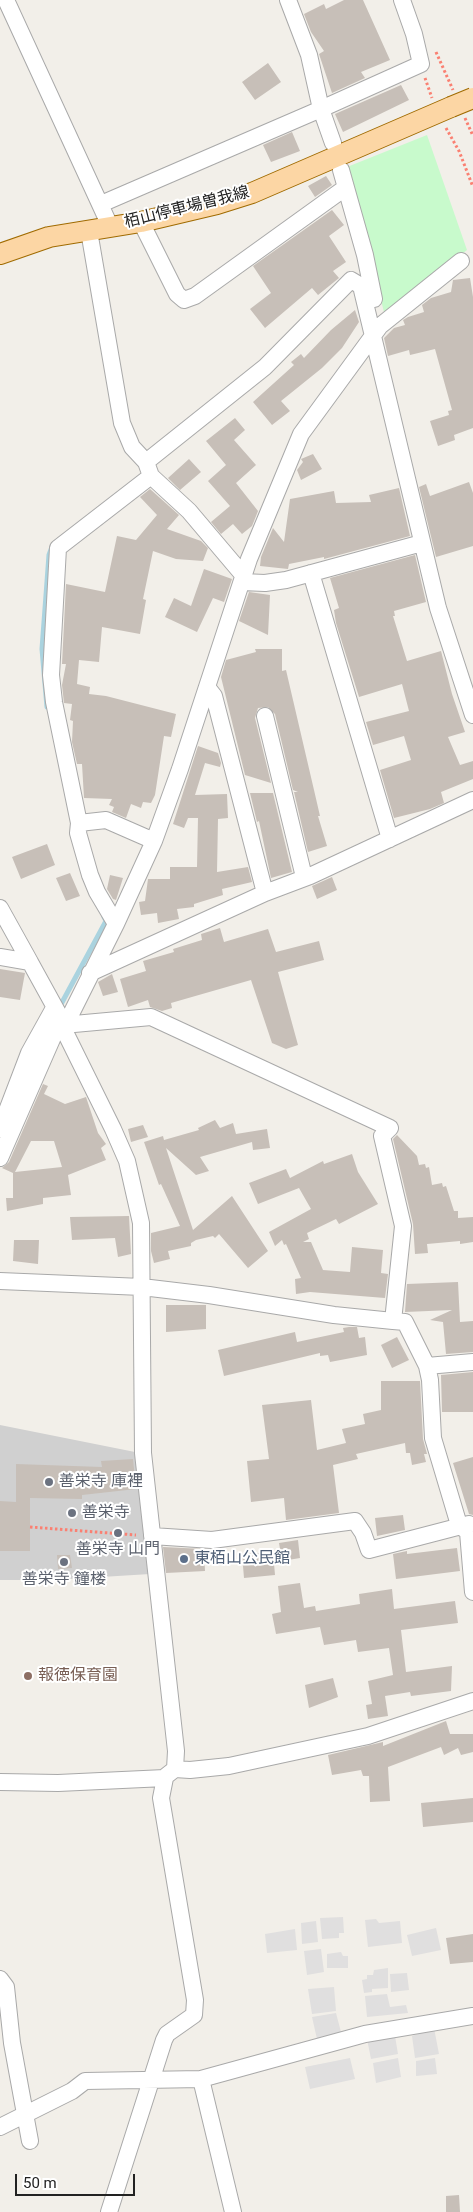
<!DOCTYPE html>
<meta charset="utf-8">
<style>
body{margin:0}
#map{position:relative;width:473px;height:2212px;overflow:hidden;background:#f2efe9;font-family:Roboto,sans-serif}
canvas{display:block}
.scale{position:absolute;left:15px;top:2174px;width:120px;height:22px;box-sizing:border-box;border:2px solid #222;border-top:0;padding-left:6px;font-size:15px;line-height:18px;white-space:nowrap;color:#222;-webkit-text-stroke:4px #fff;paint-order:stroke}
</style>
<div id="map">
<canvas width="473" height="2212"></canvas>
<div class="scale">50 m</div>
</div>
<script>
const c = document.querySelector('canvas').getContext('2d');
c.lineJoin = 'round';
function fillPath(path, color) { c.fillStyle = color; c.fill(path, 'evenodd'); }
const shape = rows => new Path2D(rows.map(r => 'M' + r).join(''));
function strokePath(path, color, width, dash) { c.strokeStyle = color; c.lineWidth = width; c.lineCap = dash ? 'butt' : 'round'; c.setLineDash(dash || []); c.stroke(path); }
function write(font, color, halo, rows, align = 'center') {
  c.font = font + ' Roboto,"Noto Sans JP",sans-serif'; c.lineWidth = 4; c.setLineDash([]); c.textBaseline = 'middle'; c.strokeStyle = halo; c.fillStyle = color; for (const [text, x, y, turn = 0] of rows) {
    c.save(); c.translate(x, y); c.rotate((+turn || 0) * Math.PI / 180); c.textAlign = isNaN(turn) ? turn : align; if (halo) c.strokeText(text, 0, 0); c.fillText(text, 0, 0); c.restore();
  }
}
fillPath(shape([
 [343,1917,344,1933,339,1933,339,1938,322,1939,320,1918],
 [376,1919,379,1923,400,1921,402,1943,368,1947,365,1920],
 [316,1921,318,1942,302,1944,301,1923],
 [436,1928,441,1950,412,1956,407,1935],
 [295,1929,297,1950,267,1953,265,1934],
 [321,1949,324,1972,307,1975,304,1951],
 [341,1952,343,1956,348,1956,348,1968,327,1968,327,1954],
 [388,1968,388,1988,372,1989,372,1992,364,1993,362,1980,367,1979,367,1975,373,1975,374,1970],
 [407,1973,409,1990,391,1992,390,1974],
 [334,1987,336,2011,312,2014,308,1989],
 [387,1994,390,2007,406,2005,408,2013,367,2017,365,1996],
 [336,2013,341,2032,317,2039,312,2017],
 [434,2028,439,2054,415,2058,412,2036],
 [395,2036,398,2054,371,2059,367,2039],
 [350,2058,355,2079,310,2089,305,2067],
 [398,2058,401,2077,376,2083,373,2063],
 [435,2058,437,2074,416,2076,416,2061]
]), '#e0dfdf');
fillPath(shape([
 [0,1425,140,1453,150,1574,53,1580,0,1580]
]), '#d0d0d0');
fillPath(shape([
 [427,135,467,250,385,316,347,167]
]), '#c8facc');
strokePath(shape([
 [47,707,42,649,49,555,52,547],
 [59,1008,106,921,104,917]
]), '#aad3df', 5);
fillPath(shape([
 [344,0,363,0,390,60,361,72,365,78,332,93,319,54,324,51,311,32,304,14,324,4,326,9],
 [268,63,281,82,255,100,242,82],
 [401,85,409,100,343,132,335,114],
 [292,132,300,151,271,162,263,145],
 [326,176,332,185,315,197,308,186],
 [332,210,344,225,329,236,346,262,333,271,339,278,318,295,312,288,265,328,250,309,271,293,253,266],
 [470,278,473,297,473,428,454,435,455,440,438,446,430,421,449,415,448,411,452,410,435,349,410,355,409,350,388,356,384,338,394,328,405,325,403,320,408,317,424,312,422,305,431,298,451,292,453,280],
 [355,310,359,322,342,348,322,368,281,401,290,411,272,425,253,402,294,365,291,362,301,354,304,358,331,330],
 [235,418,245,430,234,440,256,465,236,483,258,511,252,526,242,534,233,524,221,534,211,522,230,506,208,481,226,465,206,441],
 [313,454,322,469,301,480,297,470,303,462,301,459],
 [189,459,201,472,180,490,168,478],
 [469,482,473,493,473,546,436,557,419,487,426,484,430,496],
 [399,488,410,536,324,559,324,557,289,564,288,569,260,566,261,557,273,528,284,542,290,499,334,491,336,503,371,502,369,495],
 [150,489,179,515,167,529,201,541,208,548,203,561,176,559,153,551,143,599,146,600,140,634,102,627,99,662,79,660,77,684,90,687,89,694,106,696,176,714,171,737,164,736,155,795,151,803,143,802,141,808,131,804,126,818,112,812,114,807,109,805,112,799,84,798,82,764,77,764,72,742,73,721,70,720,72,704,64,703,62,685,66,664,62,664,66,584,105,592,117,536,136,540,157,515,140,497],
 [415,555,426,602,394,611,395,616,393,616,407,661,441,651,452,694,465,732,448,737,460,765,473,761,473,779,441,792,444,803,430,809,394,818,380,770,411,760,404,736,373,745,366,722,409,711,402,684,359,697,336,623,334,610,339,608,330,578],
 [204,569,232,579,224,602,213,598,197,632,165,617,174,598,191,606],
 [249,592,270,595,268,635,239,621],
 [255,649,282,649,282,671,286,670,314,790,320,816,318,816,327,846,308,852,294,792,298,792,293,790,275,714,268,707,258,708,255,718,271,783,245,775,221,677,226,660,256,652],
 [198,746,218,753,221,763,220,767,205,763,195,795,227,794,228,818,218,819,217,872,248,867,252,882,222,889,223,895,194,904,194,907,177,909,179,919,158,923,157,913,141,915,139,902,145,901,148,879,170,879,170,867,197,867,198,818,188,818,184,828,173,824],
 [250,793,273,793,292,872,271,878,259,821,257,822],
 [47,844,55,865,21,879,12,857],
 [70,873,80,896,66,901,56,878],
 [110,875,123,878,116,900,113,899,107,889],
 [332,877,337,890,317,899,312,886],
 [220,928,224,942,268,929,276,952,319,941,324,960,278,972,298,1045,286,1049,272,1043,251,980,171,1003,172,1008,162,1011,150,1007,148,1000,128,1007,120,979,146,971,143,961,174,952,173,949,202,940,201,934],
 [0,969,25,973,20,1000,0,997],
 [112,974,118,992,103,996,98,982],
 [43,1084,48,1086,44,1094,65,1104,86,1097,98,1133,106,1144,101,1148,106,1160,68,1175,71,1195,43,1198,43,1204,7,1211,6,1198,13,1198,13,1173,2,1168,9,1162],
 [31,1141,54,1141,62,1167,15,1172],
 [215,1120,220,1128,233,1123,236,1134,267,1129,270,1148,253,1150,252,1142,200,1157,209,1171,196,1175,166,1148,193,1230,232,1196,268,1251,248,1268,219,1234,215,1238,213,1236,196,1240,191,1243,191,1246,168,1251,170,1259,154,1263,151,1251,151,1233,180,1226,161,1184,159,1185,144,1142,163,1136,164,1140,199,1130,198,1128],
 [143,1125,148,1137,131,1142,128,1129],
 [397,1135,417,1156,419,1165,425,1164,426,1168,429,1167,432,1185,442,1183,443,1187,446,1186,454,1211,458,1211,458,1218,473,1217,473,1242,460,1244,460,1241,427,1244,428,1253,415,1254,413,1224,393,1139],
 [352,1154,358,1172,378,1204,339,1224,336,1219,307,1233,309,1239,303,1242,311,1242,323,1270,350,1272,352,1247,383,1250,381,1273,388,1274,385,1298,310,1292,296,1294,295,1279,301,1278,286,1244,284,1245,282,1240,275,1246,269,1232,311,1209,299,1188,258,1204,249,1183,286,1169,290,1178,323,1161,324,1164],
 [129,1216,131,1254,118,1257,115,1238,72,1240,70,1217],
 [14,1240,39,1240,38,1264,13,1261],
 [458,1282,460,1322,473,1321,473,1352,446,1354,443,1322,430,1320,452,1310,405,1312,407,1284],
 [166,1305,206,1305,206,1329,166,1332],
 [349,1327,357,1327,359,1338,365,1337,367,1355,330,1362,328,1355,320,1356,320,1353,224,1376,218,1350,295,1332,297,1342,344,1332,343,1328],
 [397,1337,409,1360,392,1368,381,1345],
 [473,1372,473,1412,442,1412,441,1375],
 [381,1381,420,1381,423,1439,427,1454,424,1454,426,1462,412,1465,410,1453,406,1453,405,1443,356,1454,358,1459,333,1465,339,1513,286,1520,284,1498,251,1502,247,1461,269,1459,262,1405,311,1400,317,1450,346,1443,342,1429,365,1424,363,1414,381,1410],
 [473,1457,473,1515,469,1514,453,1463],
 [133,1459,136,1489,82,1495,82,1499,30,1498,30,1551,0,1551,0,1501,16,1502,16,1464,102,1467,101,1461],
 [403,1515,405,1530,377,1536,375,1518],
 [298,1540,300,1558,282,1561,279,1543],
 [163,1547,204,1549,205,1571,166,1573],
 [457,1548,460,1571,396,1579,393,1554,407,1551,407,1554],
 [273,1552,275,1575,244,1578,242,1554],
 [57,1555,70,1555,72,1568,58,1569],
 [300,1583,304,1608,315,1606,316,1611,360,1604,359,1594,392,1589,394,1609,455,1601,458,1623,401,1630,406,1672,452,1666,451,1691,411,1696,410,1692,385,1696,388,1716,368,1719,366,1705,372,1704,368,1681,393,1675,389,1648,358,1652,356,1640,324,1645,320,1627,276,1634,272,1614,281,1612,278,1586],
 [333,1678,338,1697,309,1708,305,1685],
 [446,1721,450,1734,473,1734,473,1752,461,1755,458,1748,444,1755,441,1747,388,1767,390,1801,370,1802,369,1776,363,1776,361,1770,332,1775,328,1755,383,1742,383,1746],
 [473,1798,473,1822,423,1827,421,1803],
 [473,1934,473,1962,450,1964,446,1938],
 [459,2195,460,2212,446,2212,446,2196]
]), '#c7bfb8');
const minor = shape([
 [6,0,110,226],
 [333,143,321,109,421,64,414,34,402,0],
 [341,170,365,255,374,299],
 [101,204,321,109,309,55,288,0],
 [141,222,177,294,184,300,195,296,345,188],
 [89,231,122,423,132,447,146,462,151,476,189,511,244,576],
 [146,462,265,367,351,280,361,286,438,608,473,715],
 [151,476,58,548,51,675,54,702,79,823,106,820,154,841],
 [311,573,390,839],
 [242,582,265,583,286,580,422,543],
 [207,687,214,696,265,893],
 [265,716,304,877],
 [79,823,78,833,90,875,97,892,116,924],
 [0,908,30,962],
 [0,957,30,962,63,1022,65,1032,113,1129,127,1161,141,1223,143,1453,176,1751,175,1769],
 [90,973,265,893,310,876,473,800],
 [63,1022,74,1024,151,1017,390,1128,382,1136,403,1226,393,1321,405,1322,427,1366,430,1380,433,1438,459,1525,468,1532,473,1592],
 [0,1129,29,1053,54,1008],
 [0,1158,56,1030,69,1018,116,924,154,841,180,769,249,559,301,434,380,326,461,261],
 [0,1281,142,1287,209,1295,334,1315,393,1321],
 [427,1366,473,1362],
 [152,1536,212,1540,355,1521,363,1533,369,1550,469,1524],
 [166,1776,175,1769,190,1770,229,1766,368,1736,473,1701],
 [0,1782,58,1783,165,1778,161,1798,195,2000,194,2015,167,2034,164,2040,109,2212],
 [0,1979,6,1987,12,2043,30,2141],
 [201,2079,233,2212],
 [0,2127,72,2091,85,2081,201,2079,365,2034,473,2016]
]);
const major = shape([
 [0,254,49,237,141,222,217,204,252,193,451,107]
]);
strokePath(minor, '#a9a9a9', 18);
strokePath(major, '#a06b00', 22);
strokePath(shape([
 [436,52,453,90],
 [425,78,432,98],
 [465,118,473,136],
 [446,128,459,151,473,187],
 [30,1527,136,1535]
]), '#fa8072', 3, [2.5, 2.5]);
strokePath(minor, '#fff', 16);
strokePath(major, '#fcd6a4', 20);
const majorBridge = shape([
 [451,107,473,98]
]);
strokePath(majorBridge, '#a06b00', 22, []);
strokePath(majorBridge, '#fcd6a4', 20);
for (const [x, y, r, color] of [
 [49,1482,5,"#6b7280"],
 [72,1513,5,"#6b7280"],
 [118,1533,5,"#6b7280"],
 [184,1559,5,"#5c6f8a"],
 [64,1562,5,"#6b7280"],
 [28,1676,5,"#8d6e63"]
]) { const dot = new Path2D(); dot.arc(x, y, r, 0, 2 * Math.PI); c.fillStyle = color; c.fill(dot); strokePath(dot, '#fff', 2); }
write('16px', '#222', '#fff', [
 ["栢山停車場曽我線",187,208,-14]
]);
write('16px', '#5b616d', '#fff', [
 ["善栄寺 庫裡",59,1482],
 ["善栄寺",82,1513],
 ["善栄寺 山門",118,1550,"center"],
 ["善栄寺 鐘楼",64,1580,"center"]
], 'left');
write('16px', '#4e5e75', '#fff', [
 ["東栢山公民館",194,1559]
], 'left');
write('16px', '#785e54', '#fff', [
 ["報徳保育園",38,1676]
], 'left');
</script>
